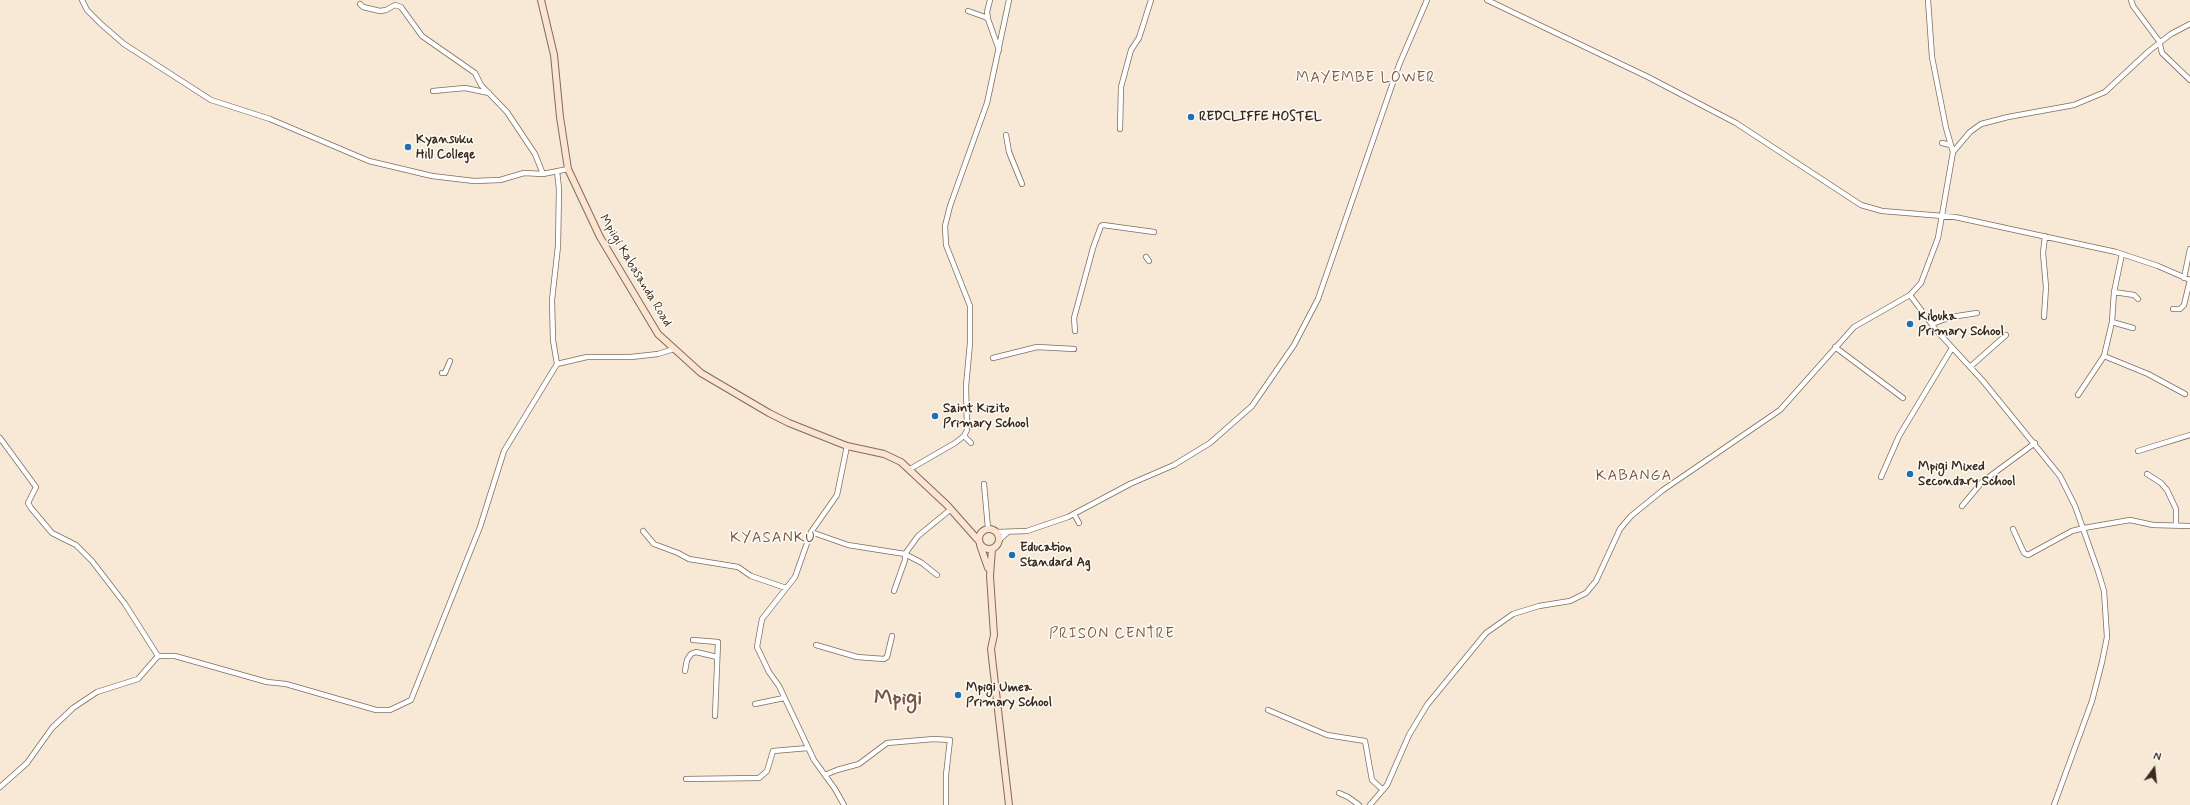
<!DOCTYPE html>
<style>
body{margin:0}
#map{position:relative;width:2190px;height:805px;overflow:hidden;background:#f7e9d5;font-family:Mynerve,sans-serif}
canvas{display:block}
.north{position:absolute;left:2134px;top:749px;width:40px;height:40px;-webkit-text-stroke:3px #fdfcf7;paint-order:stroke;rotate:15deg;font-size:11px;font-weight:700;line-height:16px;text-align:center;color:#3b2a1e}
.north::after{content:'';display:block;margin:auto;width:14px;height:18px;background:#3b2a1e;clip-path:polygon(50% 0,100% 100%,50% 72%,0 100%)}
</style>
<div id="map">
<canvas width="2190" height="805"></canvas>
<div class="north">N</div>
</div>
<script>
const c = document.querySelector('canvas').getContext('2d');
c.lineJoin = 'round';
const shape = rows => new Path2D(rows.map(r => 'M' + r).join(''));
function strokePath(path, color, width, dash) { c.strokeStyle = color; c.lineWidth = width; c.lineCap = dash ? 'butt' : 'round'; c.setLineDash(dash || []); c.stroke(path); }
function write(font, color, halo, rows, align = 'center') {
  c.font = font + ' Mynerve,sans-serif'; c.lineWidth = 3; c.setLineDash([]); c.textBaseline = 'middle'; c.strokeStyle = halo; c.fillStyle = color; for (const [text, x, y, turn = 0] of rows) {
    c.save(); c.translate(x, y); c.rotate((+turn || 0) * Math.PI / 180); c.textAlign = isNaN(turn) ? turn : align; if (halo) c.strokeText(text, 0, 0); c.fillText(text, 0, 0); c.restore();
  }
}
const minor = shape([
 [82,0,87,10,101,24,124,44,211,100,270,119,369,161,432,176,474,181,500,180,524,173,543,174,568,169],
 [1487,0,1648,77,1736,123,1861,205,1882,211,1955,217,2116,252,2158,266,2190,280],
 [2131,0,2133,6,2159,41,2162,53,2190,80],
 [360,4,363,7,380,11,386,10,395,5,401,7,422,36,475,73,481,85,507,112,535,154,543,174],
 [968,11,985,17,988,19,999,50],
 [988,19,987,12,990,0],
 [433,91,465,88,489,93],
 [1120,129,1121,87,1131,50,1139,38,1151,0],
 [1006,135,1009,152,1022,184],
 [1942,143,1951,145],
 [1953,152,1970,132,1981,124,2008,117,2074,105,2105,92,2149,51,2171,34,2190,24],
 [1146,257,1149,261],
 [2184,278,2190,249],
 [2114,292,2134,295,2138,299],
 [1910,295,1936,330,1983,381,2060,476,2075,506,2098,571,2104,591,2107,637,2102,662,2092,701,2054,805],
 [2173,309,2180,309,2184,305,2190,280],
 [2044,317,2046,287,2043,253,2045,236],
 [2112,322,2133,328],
 [1932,324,1951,317,1977,313],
 [1075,331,1074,318,1093,248,1101,226,1103,225,1154,232],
 [1835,347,1903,398],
 [2104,356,2148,374,2185,394],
 [993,358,1037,347,1074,349],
 [557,364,553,340,552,300,558,246,559,189,557,171],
 [1970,367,2006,335],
 [442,373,445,373,450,361],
 [2078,395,2104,356,2112,322,2114,292,2122,254],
 [964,436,971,443],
 [0,438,36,487,28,503,31,508,52,533,76,545,92,561,125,604,158,656],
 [2138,451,2190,435],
 [910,469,955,443,964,436,967,430,966,386,970,343,970,306,946,245,945,226,950,206,987,103,1009,0],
 [2147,474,2161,483,2167,490,2176,509,2176,525],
 [1881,477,1899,436,1952,348],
 [984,484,988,528],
 [1962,506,1982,482,2035,443],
 [1074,514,1079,523],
 [2013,529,2024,553,2028,555,2072,531,2084,528,2130,520,2153,525,2190,526],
 [643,531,654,544,678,553,689,559,738,567,751,576,786,588],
 [811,532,848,545,905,554,922,563,937,575],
 [997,532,1027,531,1068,517,1130,484,1174,465,1210,443,1252,406,1294,345,1318,299,1399,65,1427,0],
 [999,540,1008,532],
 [894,591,905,560,905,554,918,536,951,509],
 [693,640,718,642,715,716],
 [816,645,857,657,884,659,887,657,892,636],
 [685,671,687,660,691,654,696,652,717,657],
 [755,704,784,698],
 [1268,710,1327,735,1365,741,1372,780,1383,790],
 [825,775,837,770,859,764,887,743,934,739,950,740,946,775,946,805],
 [686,779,759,778,767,771,773,751,808,748],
 [0,787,27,763,52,728,73,708,97,692,138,679,158,656,175,656,267,682,286,684,376,710,390,710,411,700,480,527,504,451,557,364,587,357,631,357,658,354,674,349],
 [1339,793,1348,797,1359,805],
 [844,805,835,789,814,760,779,686,769,672,757,647,762,619,795,577,811,532,837,495,847,446],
 [1370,805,1387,785,1409,735,1427,705,1486,633,1513,614,1539,606,1570,601,1586,593,1596,581,1620,529,1631,516,1663,490,1780,410,1854,327,1910,295,1921,283,1938,238,1953,152,1946,128,1932,57,1928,0]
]);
const secondary = shape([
 [541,0,554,55,560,117,568,169,600,237,658,334,701,373,769,413,789,423,847,446,884,454,901,462,947,505,978,540],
 '979 539a10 10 0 1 1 20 0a10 10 0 1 1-20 0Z',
 [980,545,988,568],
 [992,549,990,576,994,635,991,649,1009,805]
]);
strokePath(minor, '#7d6d5e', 6);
strokePath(secondary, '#7d6d5e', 8);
strokePath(minor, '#fff', 4.5);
strokePath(secondary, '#fde4d1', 6);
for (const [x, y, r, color] of [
 [1191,117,4,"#1f6fb2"],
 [408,147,4,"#1f6fb2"],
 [1910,324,4,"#1f6fb2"],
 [935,416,4,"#1f6fb2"],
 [1910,474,4,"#1f6fb2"],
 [1012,555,4,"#1f6fb2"],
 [958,695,4,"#1f6fb2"]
]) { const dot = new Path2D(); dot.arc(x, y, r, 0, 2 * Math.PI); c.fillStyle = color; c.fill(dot); strokePath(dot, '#fdfcf7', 1.5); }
write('bold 13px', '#3b2a1e', '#fdfcf7', [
 ["REDCLIFFE HOSTEL",1199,117],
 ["Kyansuku",416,140],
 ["Hill College",416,155],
 ["Kibuka",1918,317],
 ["Primary School",1918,332],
 ["Saint Kizito",943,409],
 ["Primary School",943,424],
 ["Mpigi Mixed",1918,467],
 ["Secondary School",1918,482],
 ["Education",1020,548],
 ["Standard Ag",1020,563],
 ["Mpigi Umea",966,688],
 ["Primary School",966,703]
], 'left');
write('13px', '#3b2a1e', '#fdfcf7', [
 ["Mpiigi Kabasanda Road",635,271,59]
]);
c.letterSpacing = '1px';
write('15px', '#7b5545', '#fdfcf7', [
 ["MAYEMBE LOWER",1366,79],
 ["KABANGA",1634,477],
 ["KYASANKU",773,539],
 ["PRISON CENTRE",1112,635]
]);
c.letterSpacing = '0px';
write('bold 21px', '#7b5545', '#fdfcf7', [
 ["Mpigi",898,700]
]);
</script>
